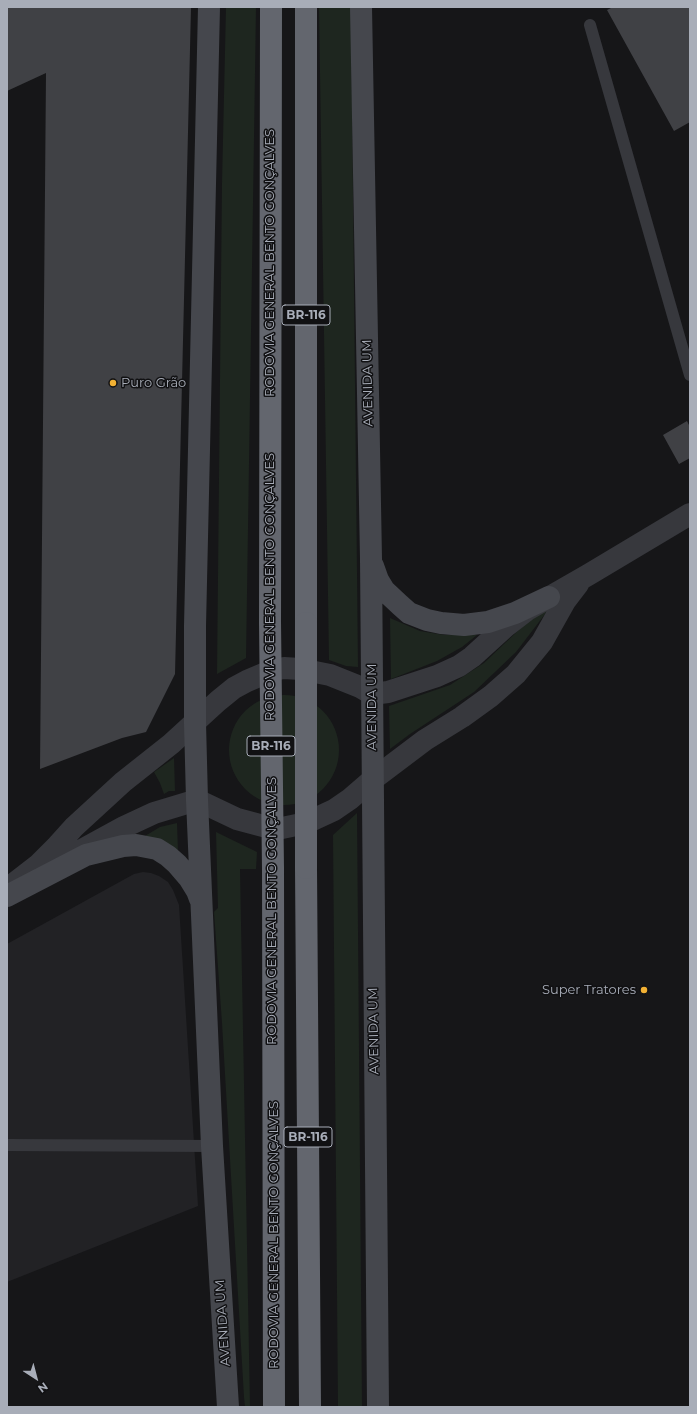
<!DOCTYPE html>
<meta charset="utf-8">
<style>
body{margin:0}
#map{position:relative;width:697px;height:1414px;overflow:hidden;background:#161618;font-family:Montserrat,sans-serif}
canvas{display:block}
.frame{position:absolute;inset:0;border:8px solid #a8adb8;pointer-events:none}
.north{position:absolute;left:16px;top:1358px;width:40px;height:40px;-webkit-text-stroke:3px #111113;paint-order:stroke;rotate:144deg;font-size:11px;font-weight:700;line-height:16px;text-align:center;color:#a8adb8}
.north::after{content:'';display:block;margin:auto;width:14px;height:18px;background:#a8adb8;clip-path:polygon(50% 0,100% 100%,50% 72%,0 100%)}
</style>
<div id="map">
<canvas width="697" height="1414"></canvas>
<div class="frame"></div>
<div class="north">N</div>
</div>
<script>
const c = document.querySelector('canvas').getContext('2d');
c.lineJoin = 'round';
function fillPath(path, color) { c.fillStyle = color; c.fill(path, 'evenodd'); }
const shape = rows => new Path2D(rows.map(r => 'M' + r).join(''));
function strokePath(path, color, width, dash) { c.strokeStyle = color; c.lineWidth = width; c.lineCap = dash ? 'butt' : 'round'; c.setLineDash(dash || []); c.stroke(path); }
function write(font, color, halo, rows, align = 'center') {
  c.font = font + ' Montserrat,sans-serif'; c.lineWidth = 3; c.setLineDash([]); c.textBaseline = 'middle'; c.strokeStyle = halo; c.fillStyle = color; for (const [text, x, y, turn = 0] of rows) {
    c.save(); c.translate(x, y); c.rotate((+turn || 0) * Math.PI / 180); c.textAlign = isNaN(turn) ? turn : align; if (halo) c.strokeText(text, 0, 0); c.fillText(text, 0, 0); c.restore();
  }
}
fillPath(shape([
 [143,872,151,873,159,876,168,882,173,890,179,905,198,1206,7,1282,7,944,134,874]
]), '#222225');
fillPath(shape([
 [226,7,256,7,246,658,217,674,222,183],
 [319,7,351,7,358,667,346,666,329,660],
 [552,605,516,652,474,692,410,734,390,749,389,706,450,685,484,663,524,625],
 [390,618,420,631,444,635,477,635,462,647,437,661,391,679],
 '229 750a55 55 0 1 1 110 0a55 55 0 1 1-110 0Z',
 [174,758,175,791,169,791,164,794,160,783,154,772],
 [357,813,362,1407,338,1407,333,835],
 [177,823,178,851,145,836,160,827],
 [216,832,257,852,256,869,240,869,250,1407,245,1407,244,1397,222,1023,214,912,218,908]
]), '#1e261f');
fillPath(shape([
 [7,7,191,7,175,674,146,732,122,738,40,769,46,73,7,91],
 [613,7,689,7,690,10,690,122,674,131,607,10],
 [687,421,690,427,690,458,679,464,663,435]
]), '#404145');
strokePath(shape([
 [590,25,690,375],
 [7,1145,212,1146]
]), '#37383d', 12);
strokePath(shape([
 [71,856,124,827,154,813,197,800,237,819,267,827,282,828,306,823,334,810,350,799,372,780,425,740,462,717,491,696,516,674,542,642,565,601,578,584],
 [7,889,38,865,56,847,74,827,123,782,171,744,218,701,234,688,247,681,273,670,284,668,300,669,330,675,360,687,372,694,388,692,437,676,459,666,472,657,505,627,527,610,588,575,690,514]
]), '#37383d', 22);
strokePath(shape([
 [209,7,195,626,195,723,197,800,212,1146,228,1407],
 [361,7,371,559,378,1407],
 [373,566,378,580,384,590,400,605,409,613,427,620,441,623,464,625,488,622,515,613,549,597],
 [7,896,86,855,123,846,136,845,157,849,168,856,177,864,189,878,197,891,200,899]
]), '#45474d', 22);
strokePath(shape([
 [306,7,306,623],
 [270,622,271,7],
 [306,868,310,1407],
 [273,869,274,1407]
]), '#63666e', 22);
strokePath(shape([
 [270,622,273,869],
 [306,623,306,868]
]), '#63666e', 22);
for (const [x, y, r, color] of [
 [113,383,4,"#f2b134"],
 [644,990,4,"#f2b134"]
]) { const dot = new Path2D(); dot.arc(x, y, r, 0, 2 * Math.PI); c.fillStyle = color; c.fill(dot); strokePath(dot, '#111113', 1.5); }
for (const [x, y, w] of [
 [306,315,48],
 [271,746,48],
 [308,1137,48]
]) { const box = new Path2D(); box.roundRect(x - w / 2, y - 10, w, 20, 3); c.fillStyle = '#111113'; c.fill(box); strokePath(box, '#a8adb8', 1); }
write('bold 12px', '#a8adb8', null, [
 ["BR-116",306,315],
 ["BR-116",271,746],
 ["BR-116",308,1137]
]);
write('13px', '#a8adb8', '#111113', [
 ["RODOVIA GENERAL BENTO GONÇALVES",270,263,-90],
 ["AVENIDA UM",368,383,-91],
 ["RODOVIA GENERAL BENTO GONÇALVES",270,587,-90],
 ["AVENIDA UM",372,707,-90],
 ["RODOVIA GENERAL BENTO GONÇALVES",272,911,-90],
 ["AVENIDA UM",374,1031,-91],
 ["RODOVIA GENERAL BENTO GONÇALVES",274,1235,-90],
 ["AVENIDA UM",223,1323,-94]
]);
write('13px', '#a8adb8', '#111113', [
 ["Puro Grão",121,383],
 ["Super Tratores",636,990,"right"]
], 'left');
</script>
